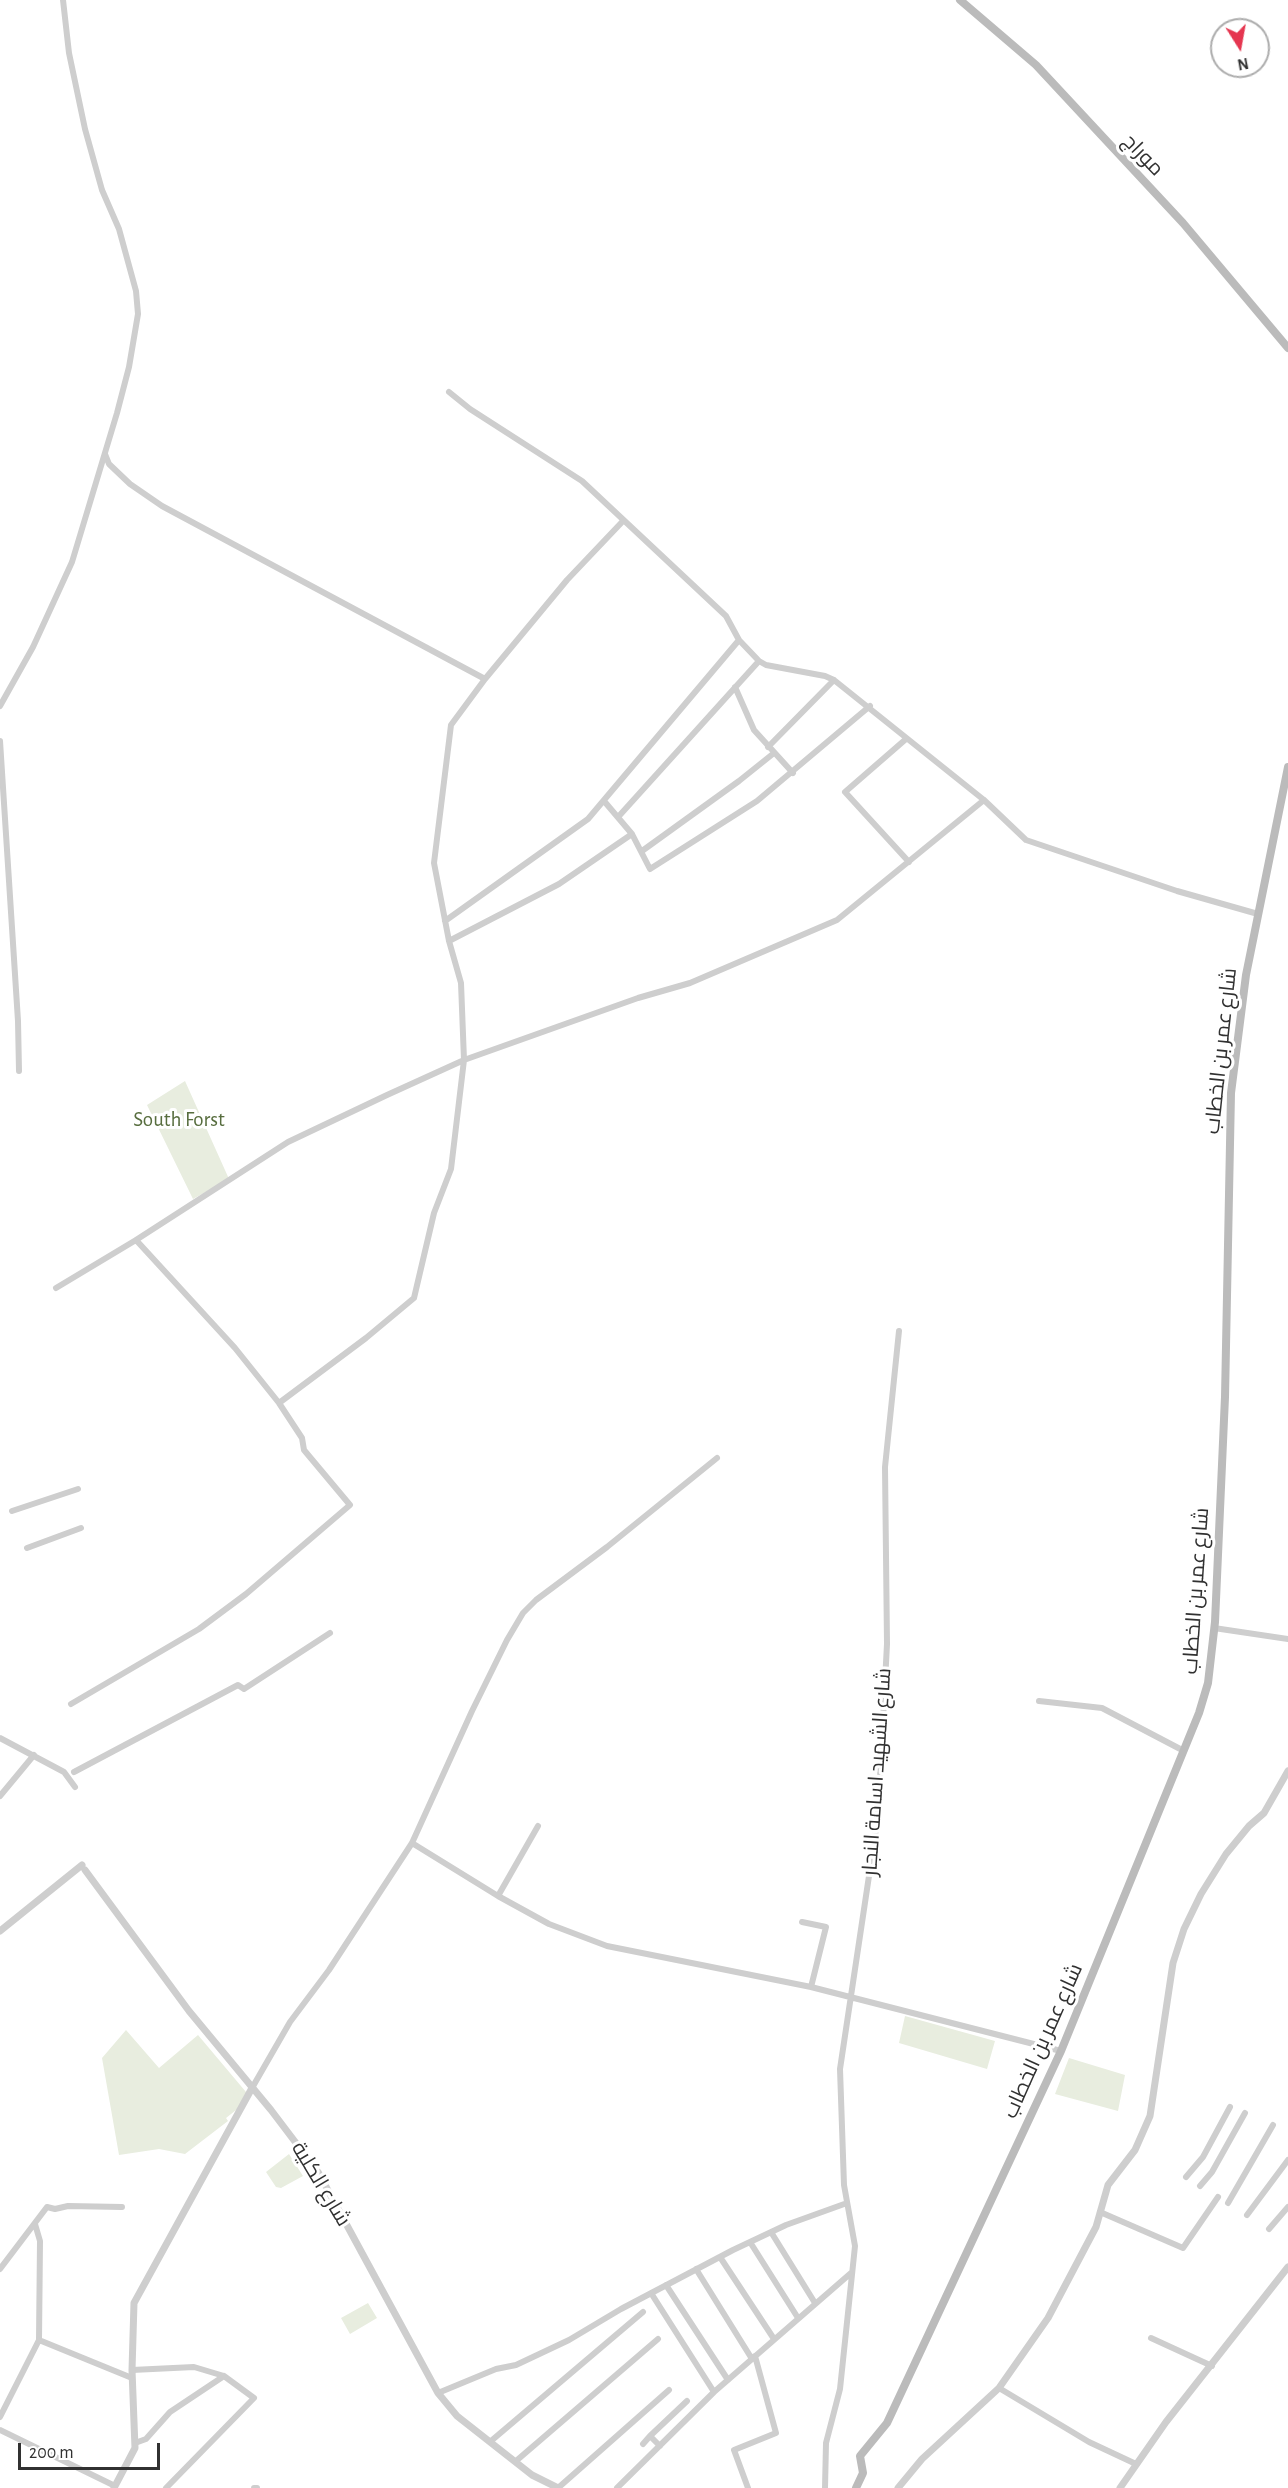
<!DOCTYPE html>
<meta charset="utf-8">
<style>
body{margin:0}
#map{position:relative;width:1288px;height:2488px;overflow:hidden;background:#fff;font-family:"Alegreya Sans",sans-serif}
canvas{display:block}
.north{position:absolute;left:1210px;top:18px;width:60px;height:60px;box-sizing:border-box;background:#fff;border:2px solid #adadad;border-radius:50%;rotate:169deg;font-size:16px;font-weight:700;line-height:24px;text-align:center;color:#313131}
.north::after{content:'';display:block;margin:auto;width:21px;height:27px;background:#e53650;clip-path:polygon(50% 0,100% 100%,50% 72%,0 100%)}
.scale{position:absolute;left:18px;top:2443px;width:142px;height:27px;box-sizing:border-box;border:3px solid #313131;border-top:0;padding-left:8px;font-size:18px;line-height:21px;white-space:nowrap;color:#313131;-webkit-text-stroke:4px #fff;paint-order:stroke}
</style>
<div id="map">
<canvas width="1288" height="2488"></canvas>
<div class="north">N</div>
<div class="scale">200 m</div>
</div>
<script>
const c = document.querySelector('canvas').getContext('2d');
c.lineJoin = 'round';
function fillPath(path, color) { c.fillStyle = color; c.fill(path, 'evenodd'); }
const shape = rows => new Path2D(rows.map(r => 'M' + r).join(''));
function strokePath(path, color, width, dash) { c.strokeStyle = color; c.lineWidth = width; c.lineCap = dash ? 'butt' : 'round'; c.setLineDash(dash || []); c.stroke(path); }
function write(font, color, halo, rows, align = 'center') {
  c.font = font + ' "Alegreya Sans",Cairo,sans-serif'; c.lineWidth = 6; c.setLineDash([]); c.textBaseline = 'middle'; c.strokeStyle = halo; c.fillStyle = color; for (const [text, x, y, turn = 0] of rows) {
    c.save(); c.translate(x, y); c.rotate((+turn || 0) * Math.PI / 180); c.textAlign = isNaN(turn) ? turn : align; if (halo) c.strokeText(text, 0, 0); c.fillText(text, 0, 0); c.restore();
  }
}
fillPath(shape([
 [185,1081,229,1179,193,1199,147,1105],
 [905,2016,995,2041,987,2069,899,2043],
 [126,2030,159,2068,198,2035,246,2092,245,2103,226,2118,228,2121,185,2154,159,2149,119,2155,102,2058],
 [1069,2058,1125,2075,1118,2111,1055,2094],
 [289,2154,303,2176,281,2188,276,2187,266,2172],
 [368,2303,377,2318,350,2334,341,2318]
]), '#e8eddf');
strokePath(shape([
 [449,392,470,409,582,481,726,616,739,640,759,661,766,665,825,676,834,680,984,800,1026,840,1177,891,1258,914],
 [105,454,109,464,130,484,162,506,485,679],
 [735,687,754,730,793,773],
 [0,706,33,647,72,562,117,413,129,367,138,314,136,291,119,229,102,190,85,129,69,53,63,0],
 [906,739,845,792,909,862],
 [0,741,18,1021,19,1071],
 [768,747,834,680],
 [604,801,632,834,650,869,757,801,870,706],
 [619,816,759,661],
 [642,851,739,781,774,753],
 [445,921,588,819,739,640],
 [449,941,559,884,632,834],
 [56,1288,136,1240,288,1142,387,1095,464,1060,638,998,690,983,837,920,984,800],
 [279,1403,366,1338,414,1298,434,1213,451,1169,464,1060,461,983,449,941,434,863,451,725,485,679,567,580,623,521],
 [12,1511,78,1489],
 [27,1548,81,1528],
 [1214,1628,1288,1639],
 [1039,1701,1102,1708,1184,1751],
 [71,1704,199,1629,246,1594,350,1505,304,1450,302,1438,279,1403,235,1348,136,1240],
 [0,1738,64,1772,75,1787],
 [74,1772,238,1685,244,1689,330,1633],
 [0,1796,34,1755],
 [412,1843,498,1896,549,1924,607,1946,811,1987,1061,2051],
 [498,1896,538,1826],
 [802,1922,826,1927,811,1987],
 [252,2088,290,2022,329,1970,412,1843,472,1711,507,1640,523,1613,536,1600,607,1547,717,1458],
 [1186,2177,1203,2157,1230,2107],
 [1200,2186,1212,2172,1245,2113],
 [1228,2203,1273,2125],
 [1100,2212,1183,2248,1218,2197],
 [1247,2215,1288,2160],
 [1269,2229,1288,2207],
 [771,2232,815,2303],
 [750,2242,798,2318],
 [720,2257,774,2339],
 [0,2269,47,2207,55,2209,68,2206,122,2207],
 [696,2269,752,2359],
 [666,2285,728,2380],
 [651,2293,714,2392,851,2273],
 [1151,2338,1212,2366],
 [39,2340,132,2378],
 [132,2370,194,2367,224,2376,254,2398,166,2488],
 [999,2388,1089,2442,1136,2464],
 [438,2393,496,2369,516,2365,569,2340,621,2309,733,2250,786,2225,847,2203],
 [0,2417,39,2340,40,2241,35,2224],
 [0,2430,115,2486],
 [650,2436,687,2401],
 [491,2441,643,2312],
 [135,2443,146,2439,170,2412,224,2376],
 [643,2444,650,2436,660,2446],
 [516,2461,658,2339],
 [254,2488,257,2488],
 [558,2488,669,2390],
 [617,2488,714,2392],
 [748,2488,734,2450,776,2433,755,2356],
 [825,2488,826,2443,840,2389,855,2246,844,2185,840,2069,878,1816,887,1644,885,1467,899,1331]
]), '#cecece', 6);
strokePath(shape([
 [85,1870,189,2011,271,2110,318,2172,438,2393,457,2416,532,2475,558,2488],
 [0,1931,82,1865],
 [114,2488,135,2448,132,2370,134,2303,252,2088],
 [898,2488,922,2459,999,2388,1048,2318,1096,2227,1108,2185,1135,2150,1150,2116,1173,1963,1184,1929,1201,1894,1226,1854,1249,1826,1264,1813,1288,1771],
 [1120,2488,1166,2422,1288,2267]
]), '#cecece', 7);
strokePath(shape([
 [960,0,1036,65,1183,223,1288,348],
 [856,2488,863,2473,860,2456,887,2423,1061,2051,1199,1713,1208,1683,1215,1622,1225,1397,1231,1093,1246,975,1288,767]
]), '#bbb', 8);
write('21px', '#313131', '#fff', [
 ["موراج",1143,155,46],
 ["شارع عمر بن الخطاب",1221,1051,-84],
 ["شارع عمر بن الخطاب",1196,1591,-86],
 ["شارع الشهيد اسامة النجار",877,1772,-86],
 ["شارع عمر بن الخطاب",1043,2041,-66],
 ["شارع الكلية",321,2184,59]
]);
write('21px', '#576d3e', '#fff', [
 ["South Forst",179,1120]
]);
</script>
